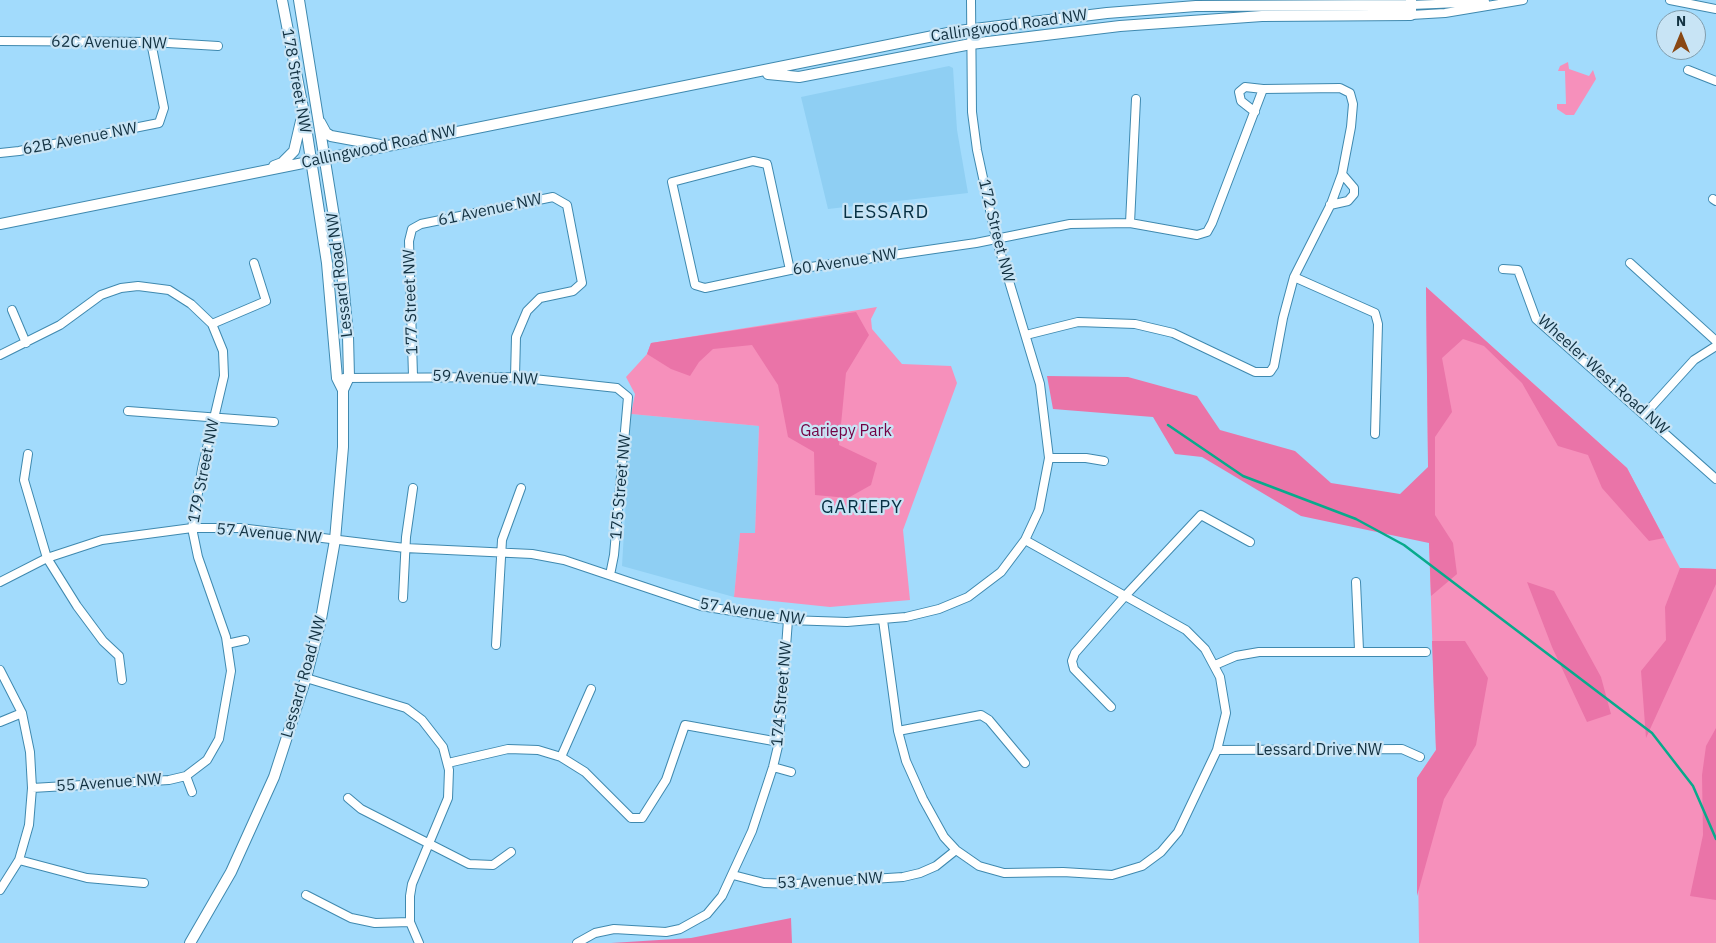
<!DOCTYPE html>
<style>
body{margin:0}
#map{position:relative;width:1716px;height:943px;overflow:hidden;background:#a2dbfc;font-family:"IBM Plex Sans",sans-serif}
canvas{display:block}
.north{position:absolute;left:1656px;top:10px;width:50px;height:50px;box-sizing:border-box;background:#c8e4f5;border:1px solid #809dad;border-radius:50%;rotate:0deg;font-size:14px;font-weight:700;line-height:20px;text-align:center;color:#133242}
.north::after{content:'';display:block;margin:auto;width:18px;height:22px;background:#894814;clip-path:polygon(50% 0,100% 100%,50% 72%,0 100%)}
</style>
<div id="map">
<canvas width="1716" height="943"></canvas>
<div class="north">N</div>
</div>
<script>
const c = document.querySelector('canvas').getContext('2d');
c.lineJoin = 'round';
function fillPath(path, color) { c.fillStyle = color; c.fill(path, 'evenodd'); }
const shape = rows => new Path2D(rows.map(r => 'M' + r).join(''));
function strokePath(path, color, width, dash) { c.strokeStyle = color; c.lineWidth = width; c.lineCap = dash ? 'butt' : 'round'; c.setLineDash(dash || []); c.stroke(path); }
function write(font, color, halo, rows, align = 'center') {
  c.font = font + ' "IBM Plex Sans",sans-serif'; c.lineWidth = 4.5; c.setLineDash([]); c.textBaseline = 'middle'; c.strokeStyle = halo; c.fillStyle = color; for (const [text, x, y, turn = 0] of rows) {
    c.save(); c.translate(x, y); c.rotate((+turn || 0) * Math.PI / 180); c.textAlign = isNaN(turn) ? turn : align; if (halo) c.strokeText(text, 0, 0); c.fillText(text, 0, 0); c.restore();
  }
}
fillPath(shape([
 [949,66,953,68,957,130,968,193,828,209,801,97],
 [631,414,759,426,755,533,740,533,734,597,622,566]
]), '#8fcff3');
fillPath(shape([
 [1568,62,1569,69,1589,76,1593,70,1596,79,1574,115,1566,115,1557,109,1557,104,1566,104,1565,71,1558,71,1560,66],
 [1426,287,1627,468,1680,568,1716,569,1716,943,1419,943,1417,778,1436,750,1429,543],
 [877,307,871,319,872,329,902,364,951,366,957,383,903,530,910,600,830,607,734,597,740,533,755,533,759,426,631,414,635,394,626,377,647,354,651,343]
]), '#f690bb');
fillPath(shape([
 [1426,287,1627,468,1664,538,1649,541,1602,488,1588,455,1558,446,1522,383,1484,346,1463,339,1442,358,1452,412,1435,437,1435,515,1453,543,1457,574,1431,596,1429,543,1301,516,1202,457,1175,454,1153,417,1053,409,1047,376,1128,377,1197,396,1220,430,1295,451,1331,483,1400,494,1428,467],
 [856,312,869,335,846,373,839,445,877,463,871,485,848,498,815,495,814,452,788,437,778,385,752,345,713,349,699,362,690,376,671,369,647,354,651,343],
 [1680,568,1716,569,1716,584,1646,738,1641,671,1666,640,1665,607],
 [1527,582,1554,591,1601,677,1611,714,1587,722,1552,647],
 [1432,641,1465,641,1488,678,1476,745,1444,799,1417,896,1417,778,1436,750],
 [1716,728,1716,900,1690,896,1703,835,1702,775,1706,746],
 [791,918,792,943,611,943,691,938]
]), '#ea74a8');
strokePath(shape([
 [1168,425,1243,476,1356,519,1404,545,1652,733,1693,786,1716,839]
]), '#08aa8c', 2.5);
const minor = shape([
 [1670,0,1716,9],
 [1411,5,1485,2],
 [1411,15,1445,13,1523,0],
 [0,41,151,42,218,46],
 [1688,70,1716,81],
 [1255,112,1241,101,1239,92,1245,87,1263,89],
 [0,153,19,151,159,123,164,108,151,42],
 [1713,199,1716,201],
 [1330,205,1348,201,1354,194,1354,188,1342,174],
 [1130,223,1136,99],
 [1630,263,1716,341],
 [1503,269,1518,270,1536,319,1716,479],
 [790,270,767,164,753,161,672,182,695,285,705,288,790,270,976,243,1070,224,1130,223,1197,235,1207,232,1212,223,1263,89,1340,88,1350,93,1353,104,1351,127,1342,174,1331,204,1294,277,1283,318,1274,366,1270,372,1255,372,1173,333,1135,324,1078,322,1026,335],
 [1294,277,1375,313,1378,324,1375,434],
 [12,310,26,343],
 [212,324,266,301,254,263],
 [0,355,60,325,101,295,121,288,138,286,169,290,191,304,212,324,223,351,224,376,202,469,192,528,198,557,226,637,231,671,219,739,207,760,186,776,169,780,32,788],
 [413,376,409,241,412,229,421,224,553,197,567,205,582,283,573,291,540,298,527,311,516,337,515,377],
 [344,378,515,377,617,388,628,397,614,555,610,575],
 [128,411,274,422],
 [1645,414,1694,360,1716,346],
 [28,454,24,480,47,558,77,606,103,641,119,656,122,680],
 [1049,458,1086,458,1104,461],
 [0,582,47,558,102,540,192,528,240,528,405,548,532,554,564,560,701,606,788,620,847,622,906,617,939,609,968,597,1001,572,1025,540,1039,510,1049,458,1040,384,996,238,977,150,972,112,971,0],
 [1356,582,1359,650],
 [403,598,406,537,413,488],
 [883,620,898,731,906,761,923,799,944,837,956,850,979,866,1004,873,1063,872,1112,875,1142,866,1161,852,1178,832,1217,750,1226,713,1220,677,1205,649,1186,630,1025,540],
 [227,644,245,640],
 [496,645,502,540,521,488],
 [1215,665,1236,656,1259,652,1426,652],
 [0,670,22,713,30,752,32,788,29,825,19,860,0,890],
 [306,678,406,708,422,720,443,747,449,770,448,798,412,884,410,896,410,922,419,943],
 [1111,707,1074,669,1072,661,1075,653,1125,596,1201,515,1250,542],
 [0,722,22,713],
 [898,731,981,715,989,720,1025,763],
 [1217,750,1402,749,1420,757],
 [561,757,591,689],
 [448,763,508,749,538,750,561,757,585,772,631,818,642,818,666,780,685,725,779,742],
 [773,767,791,772],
 [186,776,192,792],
 [348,798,361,809,469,864,493,865,511,852],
 [19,860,87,878,144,883],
 [733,875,764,883,795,884,903,877,920,873,936,866,956,850],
 [306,895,351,918,375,923,410,922],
 [577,943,595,933,614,929,666,932,680,929,707,914,722,896,752,831,773,767,779,742,788,620]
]);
const major = shape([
 [282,0,303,108,327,263,337,378,343,390],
 [768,74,799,77,971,44,1120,26,1262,16,1411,15,1411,0],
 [320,122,326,133,331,136,380,145],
 [274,166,282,163,294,151,301,121],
 [0,224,958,31,1107,13,1196,6,1411,5],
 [190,943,231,872,274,777,306,678,321,619,335,540,343,447,343,390,349,377,348,336,341,260,299,0]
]);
strokePath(minor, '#3f89af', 10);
strokePath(major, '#3f89af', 12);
strokePath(minor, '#fff', 8);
strokePath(major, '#fff', 10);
write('16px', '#133242', '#c8e4f5', [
 ["Callingwood Road NW",1009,26,-8],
 ["62C Avenue NW",109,43,1],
 ["178 Street NW",296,81,80],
 ["62B Avenue NW",80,139,-11],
 ["Callingwood Road NW",379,147,-12],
 ["61 Avenue NW",490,210,-12],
 ["172 Street NW",996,231,76],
 ["60 Avenue NW",845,262,-9],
 ["Lessard Road NW",340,275,-97],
 ["177 Street NW",411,302,-92],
 ["Wheeler West Road NW",1603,375,42],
 ["59 Avenue NW",485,378,2],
 ["179 Street NW",204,471,-79],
 ["175 Street NW",621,487,-85],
 ["57 Avenue NW",269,534,5],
 ["57 Avenue NW",752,612,9],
 ["Lessard Road NW",304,677,-74],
 ["174 Street NW",782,694,-85],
 ["Lessard Drive NW",1319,750],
 ["55 Avenue NW",109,783,-4],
 ["53 Avenue NW",830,881,-3]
]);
write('16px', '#730244', '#c8e4f5', [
 ["Gariepy Park",846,431]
]);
c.letterSpacing = '1px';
write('18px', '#063043', '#c8e4f5', [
 ["GARIEPY",862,508]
]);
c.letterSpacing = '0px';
c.letterSpacing = '1px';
write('19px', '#063043', '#c8e4f5', [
 ["LESSARD",886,213]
]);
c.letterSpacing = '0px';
</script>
